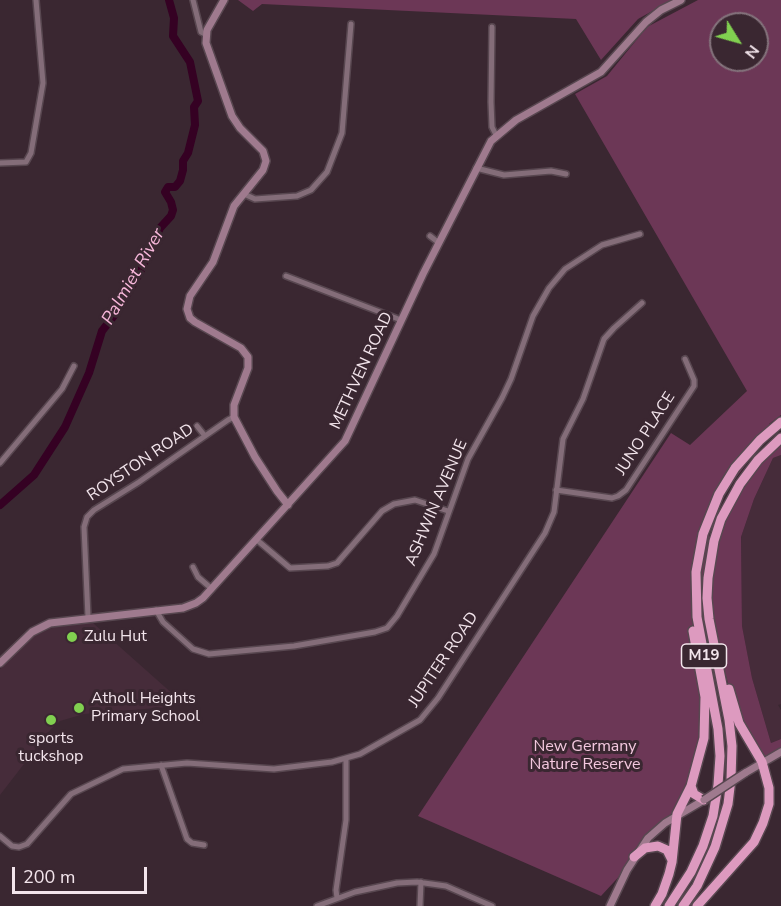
<!DOCTYPE html>
<style>
body{margin:0}
#map{position:relative;width:781px;height:906px;overflow:hidden;background:#3a2731;font-family:"Nunito Sans",sans-serif}
canvas{display:block}
.north{position:absolute;left:709px;top:12px;width:60px;height:60px;box-sizing:border-box;background:#3a2731;border:2px solid #84737c;border-radius:50%;rotate:127deg;font-size:16px;font-weight:700;line-height:24px;text-align:center;color:#f3e5ec}
.north::after{content:'';display:block;margin:auto;width:21px;height:27px;background:#81d050;clip-path:polygon(50% 0,100% 100%,50% 72%,0 100%)}
.scale{position:absolute;left:12px;top:867px;width:135px;height:27px;box-sizing:border-box;border:3px solid #f3e5ec;border-top:0;padding-left:8px;font-size:18px;line-height:21px;white-space:nowrap;color:#f3e5ec;-webkit-text-stroke:4px #3a2731;paint-order:stroke}
</style>
<div id="map">
<canvas width="781" height="906"></canvas>
<div class="north">N</div>
<div class="scale">200 m</div>
</div>
<script>
const c = document.querySelector('canvas').getContext('2d');
c.lineJoin = 'round';
function fillPath(path, color) { c.fillStyle = color; c.fill(path, 'evenodd'); }
const shape = rows => new Path2D(rows.map(r => 'M' + r).join(''));
function strokePath(path, color, width, dash) { c.strokeStyle = color; c.lineWidth = width; c.lineCap = dash ? 'butt' : 'round'; c.setLineDash(dash || []); c.stroke(path); }
function write(font, color, halo, rows, align = 'center') {
  c.font = font + ' "Nunito Sans",sans-serif'; c.lineWidth = 6; c.setLineDash([]); c.textBaseline = 'middle'; c.strokeStyle = halo; c.fillStyle = color; for (const [text, x, y, turn = 0] of rows) {
    c.save(); c.translate(x, y); c.rotate((+turn || 0) * Math.PI / 180); c.textAlign = isNaN(turn) ? turn : align; if (halo) c.strokeText(text, 0, 0); c.fillText(text, 0, 0); c.restore();
  }
}
fillPath(shape([
 [781,455,781,704,778,705,781,710,781,739,771,743,752,678,742,626,741,537,754,499,773,458],
 [93,623,174,695,169,707,84,714,60,721,51,729,0,795,0,669,34,636,54,627]
]), '#462c3a');
fillPath(shape([
 [238,0,672,0,638,19,601,60,576,19,262,4,253,11],
 [698,0,781,0,781,415,769,424,772,429,710,513,703,686,704,738,677,814,601,896,418,816,671,433,690,445,747,391,575,94,607,76,647,27],
 [721,24,757,24,757,60,721,60],
 [781,439,781,455,773,458,754,499,741,537,742,626,752,678,771,743,781,739,781,751,762,762,735,707,723,666,708,598,715,541,741,483]
]), '#6c3756');
strokePath(shape([
 [0,505,34,475,65,427,89,373,102,331,116,313,139,274,160,228,171,216,173,210,171,202,165,192,168,187,175,187,180,181,183,170,183,161,188,153,195,125,194,107,198,101,190,62,173,36,174,18,169,0]
]), '#350123', 8);
const street = shape([
 [193,0,201,32,205,34],
 [492,27,491,102,492,127,496,135],
 [0,163,26,162,31,153,43,83,36,0],
 [476,168,504,175,551,171,566,174],
 [244,194,255,199,297,196,311,190,327,172,342,133,351,24],
 [430,236,439,243],
 [286,276,401,320],
 [197,426,205,436],
 [0,463,62,389,74,366],
 [556,490,612,498,618,496,626,490,694,386,694,380,685,359],
 [257,540,290,568,328,566,337,563,382,511,394,504,415,500,448,511],
 [193,567,198,577,212,589],
 [156,610,163,622,193,649,209,654,294,646,375,632,387,628,397,616,434,554,468,459,502,398,511,379,533,316,549,288,565,269,602,245,640,234],
 [88,617,84,527,87,517,94,510,139,482,228,420,234,417],
 [161,765,187,839,192,843,204,845],
 [0,836,12,846,19,847,27,844,71,794,123,769,187,763,274,769,332,762,360,754,420,720,438,698,545,533,554,512,563,439,583,399,604,339,614,328,642,303],
 [337,898,336,890,346,820,346,759],
 [317,906,355,892,397,883,417,882,446,886,492,906],
 [420,906,421,882]
]);
const secondary = shape([
 [224,0,207,30,206,43,232,116,240,128,263,151,266,161,263,170,234,206,213,262,190,296,187,309,190,318,195,322,241,348,248,357,248,368,234,405,234,417,255,457,277,491,288,505],
 [0,663,32,632,50,623,183,608,196,603,203,598,345,441,423,274,491,141,516,120,601,72,646,22,661,10,681,0],
 [745,773,781,752],
 [610,906,627,870,648,838,665,823,704,800]
]);
const highway = shape([
 [691,786,694,794,704,800],
 [634,857,645,848,658,846,667,850,672,860],
 [655,906,662,894,669,874,672,862,677,814,691,786,704,738,705,697,693,631],
 [669,906,691,872,703,846,713,816,718,785,720,756,718,729,697,617,696,572,703,534,719,494,735,468,760,440,781,422],
 [683,906,697,886,715,847,728,804,731,779,732,746,729,720,709,619,707,598,708,578,714,541,721,519,740,484,758,460,781,438],
 [697,906,754,842,763,823,769,804,769,788,762,762,739,723,729,689]
]);
strokePath(street, '#584750', 8);
strokePath(secondary, '#584750', 10);
strokePath(highway, '#584750', 12);
strokePath(street, '#846d79', 5);
strokePath(secondary, '#9f7a8e', 7);
strokePath(highway, '#dd9abf', 9);
const secondaryBridge = shape([
 [704,800,745,773]
]);
strokePath(secondaryBridge, '#584750', 10, []);
strokePath(secondaryBridge, '#9f7a8e', 7);
for (const [x, y, r, color] of [
 [72,637,6,"#81d050"],
 [79,708,6,"#81d050"],
 [51,720,6,"#81d050"]
]) { const dot = new Path2D(); dot.arc(x, y, r, 0, 2 * Math.PI); c.fillStyle = color; c.fill(dot); strokePath(dot, '#3a2731', 2); }
for (const [x, y, w] of [
 [704,656,45]
]) { const box = new Path2D(); box.roundRect(x - w / 2, y - 12, w, 24, 4.5); c.fillStyle = '#3a2731'; c.fill(box); strokePath(box, '#f3e5ec', 1.5); }
write('bold 15px', '#f3e5ec', null, [
 ["M19",704,656]
]);
write('16px', '#f3e5ec', '#3a2731', [
 ["METHVEN ROAD",362,371,-65],
 ["JUNO PLACE",646,434,-57],
 ["ROYSTON ROAD",141,463,-34],
 ["ASHWIN AVENUE",437,503,-67],
 ["JUPITER ROAD",444,660,-56]
]);
write('16px', '#f3e5ec', '#3a2731', [
 ["Zulu Hut",84,637],
 ["Atholl Heights",91,699],
 ["Primary School",91,717],
 ["sports",51,739,"center"],
 ["tuckshop",51,757,"center"]
], 'left');
write('16px', '#f4c8df', '#3a2731', [
 ["New Germany",585,747],
 ["Nature Reserve",585,765]
]);
write('italic 18px', '#f7b7da', '#3a2731', [
 ["Palmiet River",134,277,-60]
]);
</script>
